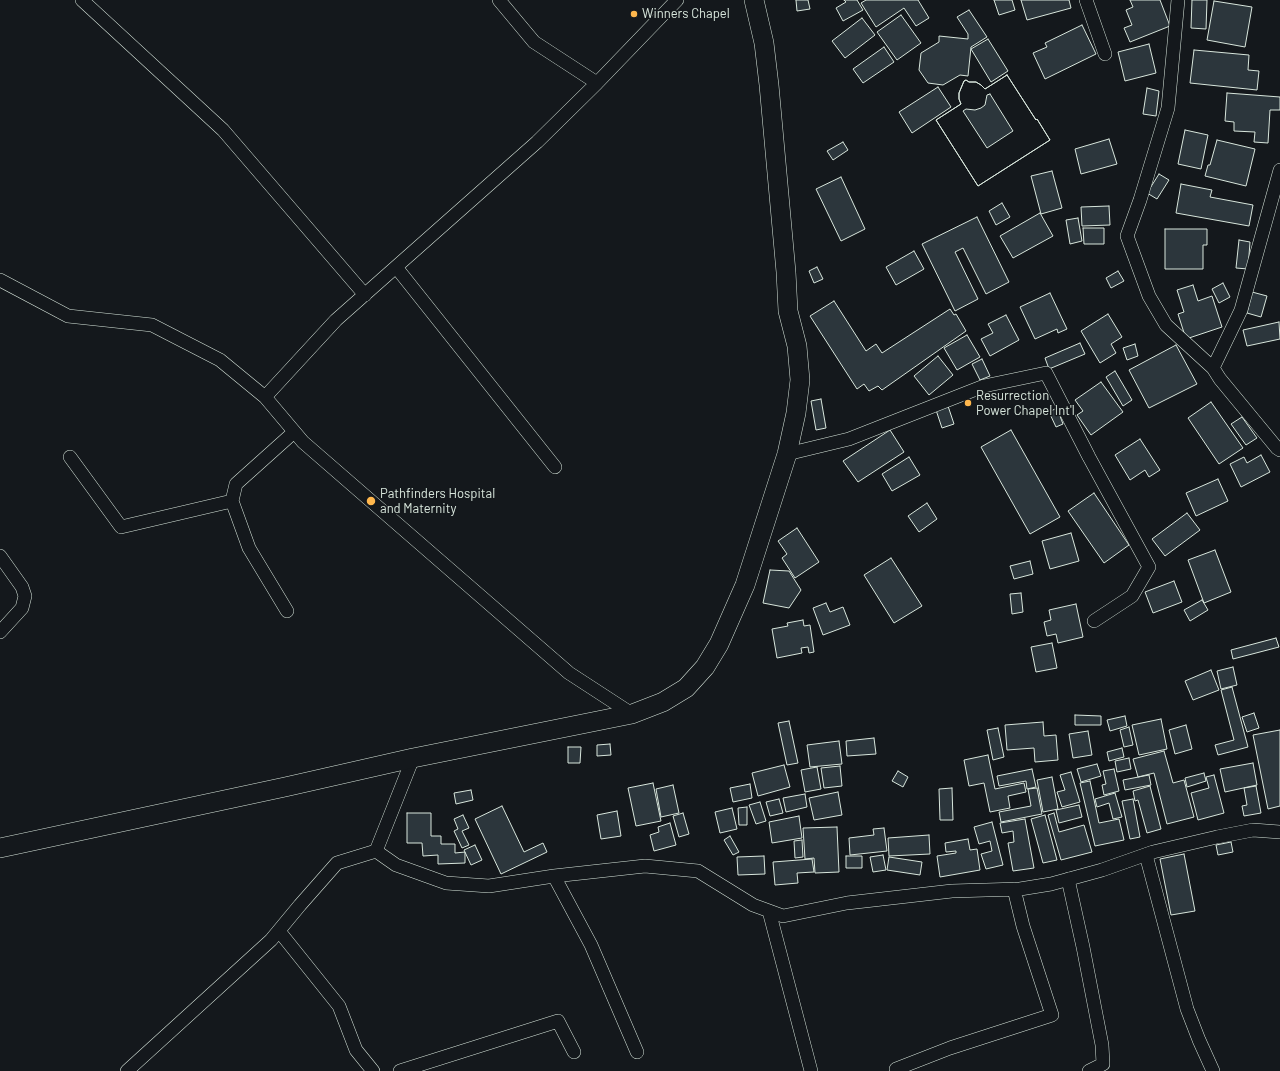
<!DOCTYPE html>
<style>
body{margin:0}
canvas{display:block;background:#14181c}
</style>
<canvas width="1280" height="1071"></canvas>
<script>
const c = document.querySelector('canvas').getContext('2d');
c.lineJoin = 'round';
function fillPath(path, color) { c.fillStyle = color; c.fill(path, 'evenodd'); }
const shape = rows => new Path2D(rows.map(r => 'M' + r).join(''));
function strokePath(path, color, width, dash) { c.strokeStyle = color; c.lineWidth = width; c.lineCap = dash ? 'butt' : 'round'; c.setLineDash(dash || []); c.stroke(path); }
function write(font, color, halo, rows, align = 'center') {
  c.font = font + ' Barlow,sans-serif'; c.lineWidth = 3; c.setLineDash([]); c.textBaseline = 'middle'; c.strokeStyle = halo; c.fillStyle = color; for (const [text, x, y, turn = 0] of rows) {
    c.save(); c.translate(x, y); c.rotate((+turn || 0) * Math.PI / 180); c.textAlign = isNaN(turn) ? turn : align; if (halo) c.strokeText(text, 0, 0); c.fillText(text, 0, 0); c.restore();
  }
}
const building = shape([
 [796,0,808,0,810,9,797,11,796,0],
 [844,0,857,0,863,10,843,21,836,8,846,2,844,0],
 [866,0,918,0,929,18,916,26,904,8,876,27,861,3,866,0],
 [994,0,1012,0,1015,10,999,15,994,0],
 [1021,0,1069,0,1071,8,1027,20,1021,0],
 [1130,0,1160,0,1170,26,1130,42,1124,28,1132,25,1126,10,1133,7,1130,0],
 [1192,0,1207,0,1206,29,1191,28,1192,0],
 [1214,1,1252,7,1245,47,1207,40,1214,1],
 [969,10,987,37,971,47,968,76,960,75,943,85,928,83,919,70,921,53,939,42,939,36,968,39,968,34,957,17,969,10],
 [901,15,921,43,897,60,877,32,901,15],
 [862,18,875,35,845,58,832,41,862,18],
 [1082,25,1096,54,1045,79,1033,53,1047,47,1045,43,1082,25],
 [988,39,1008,71,991,82,971,49,988,39],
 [1149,44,1156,73,1125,81,1118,52,1149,44],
 [884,47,894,62,863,83,853,69,884,47],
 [1194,50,1249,55,1248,70,1259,71,1257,90,1190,83,1194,50],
 [1007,75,1036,120,1037,119,1050,140,978,186,936,120,961,104,959,99,959,93,964,81,966,80,969,82,976,82,981,85,985,89,1007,75],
 [990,94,1013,131,987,148,963,111,966,109,975,110,981,108,985,105,987,95,990,94],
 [1007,75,1036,120,1037,119,1050,140,978,186,936,120,961,104,959,99,959,93,964,81,966,80,969,82,976,82,981,85,985,89,1007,75],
 [938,87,951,107,912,133,899,112,938,87],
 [1147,88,1159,91,1156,116,1143,114,1147,88],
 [1227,93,1280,97,1280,110,1270,110,1268,143,1254,142,1255,132,1234,131,1234,122,1225,121,1227,93],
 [1185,130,1208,135,1201,169,1178,164,1185,130],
 [1109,139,1117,164,1081,174,1075,149,1109,139],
 [1217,140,1255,149,1246,186,1205,176,1208,165,1210,165,1217,140],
 [843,142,848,150,833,160,827,151,843,142],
 [1052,171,1062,208,1041,214,1031,176,1052,171],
 [1159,174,1169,180,1157,199,1147,193,1159,174],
 [841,177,865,229,841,241,816,189,841,177],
 [1181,184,1212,190,1210,197,1253,205,1249,226,1176,213,1181,184],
 [1002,203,1010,217,996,225,989,211,1002,203],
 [1109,206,1110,225,1082,226,1081,207,1109,206],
 [1040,213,1053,236,1013,258,1000,236,1040,213],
 [977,217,1009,282,986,294,963,248,955,252,978,299,955,311,922,244,977,217],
 [1078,218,1082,241,1070,244,1066,220,1078,218],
 [1083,228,1104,228,1104,244,1084,244,1083,228],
 [1165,229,1207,229,1207,245,1203,245,1203,269,1165,269,1165,229],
 [1239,240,1250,242,1248,269,1236,268,1239,240],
 [914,251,924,269,896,285,886,267,914,251],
 [817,267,823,279,814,283,809,271,817,267],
 [1118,271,1124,281,1111,288,1106,278,1118,271],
 [1223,283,1230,297,1219,303,1212,289,1223,283],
 [1193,285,1198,301,1212,296,1222,327,1186,339,1178,314,1184,312,1177,290,1193,285],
 [1252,292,1267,296,1261,317,1247,313,1252,292],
 [1050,293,1067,329,1058,333,1057,329,1035,339,1020,307,1050,293],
 [834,301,866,351,876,344,882,353,950,309,954,315,956,314,966,331,882,390,878,386,869,391,864,384,857,389,810,316,834,301],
 [1108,314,1122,337,1111,344,1116,353,1100,363,1081,331,1108,314],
 [1006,315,1019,340,990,356,981,339,993,333,988,324,1006,315],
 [1279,322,1280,339,1247,346,1243,330,1279,322],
 [967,335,980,357,957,370,944,348,967,335],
 [1080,343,1085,354,1049,369,1045,358,1080,343],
 [1135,344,1138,356,1127,360,1123,348,1135,344],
 [1176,345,1197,384,1149,408,1129,370,1176,345],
 [938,356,953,375,929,395,914,376,938,356],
 [982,359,990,376,980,380,972,364,982,359],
 [1115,371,1132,400,1123,406,1106,377,1115,371],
 [1101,382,1123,412,1091,435,1077,415,1083,411,1075,400,1101,382],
 [821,399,826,428,816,430,811,401,821,399],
 [1211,402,1243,448,1219,464,1188,418,1211,402],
 [948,406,954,424,942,428,936,410,948,406],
 [1057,408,1063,424,1056,427,1049,412,1057,408],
 [1242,417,1257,438,1246,445,1231,424,1242,417],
 [890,430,904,452,858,482,843,461,890,430],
 [1011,430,1060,517,1030,534,981,447,1011,430],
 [1140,439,1160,470,1149,477,1145,470,1130,480,1115,455,1140,439],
 [1261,455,1270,472,1241,487,1230,464,1244,457,1247,463,1261,455],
 [909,457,920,475,892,491,882,474,909,457],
 [1218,479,1228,501,1196,516,1186,493,1218,479],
 [1094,493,1129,545,1104,563,1068,511,1094,493],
 [927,503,937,519,919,532,908,516,927,503],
 [1187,513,1200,530,1165,556,1152,539,1187,513],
 [797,528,819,562,795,578,782,558,787,554,778,541,797,528],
 [1071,533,1079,561,1050,569,1042,541,1071,533],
 [1215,550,1231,592,1204,603,1188,560,1215,550],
 [891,558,922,606,894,623,864,575,891,558],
 [1030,561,1033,574,1014,579,1010,566,1030,561],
 [770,570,789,571,801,590,789,608,763,603,770,570],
 [1174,581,1182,602,1153,613,1145,592,1174,581],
 [1021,593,1023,612,1012,614,1010,594,1021,593],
 [1202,600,1208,610,1190,621,1184,610,1202,600],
 [826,603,830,612,843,607,850,625,823,635,813,608,826,603],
 [1076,604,1083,637,1058,643,1056,634,1047,636,1044,622,1051,620,1049,610,1076,604],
 [803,620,804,626,810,625,814,652,809,653,808,647,801,648,802,653,777,658,772,629,788,626,787,623,803,620],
 [1276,638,1279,647,1233,659,1231,650,1276,638],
 [1052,643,1057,668,1036,672,1031,647,1052,643],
 [1233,667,1237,685,1221,689,1217,671,1233,667],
 [1211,670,1219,690,1193,700,1185,681,1211,670],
 [1232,687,1248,747,1218,755,1215,745,1234,740,1221,690,1232,687],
 [1254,713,1259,728,1247,732,1242,717,1254,713],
 [1075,715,1101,716,1101,725,1075,725,1075,715],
 [1125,716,1127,726,1110,731,1107,720,1125,716],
 [1161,719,1167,749,1139,755,1132,725,1161,719],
 [789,721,798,763,787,765,778,723,789,721],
 [1043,722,1044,736,1056,735,1058,760,1035,762,1034,748,1007,750,1005,725,1043,722],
 [1186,725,1192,749,1175,754,1169,730,1186,725],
 [1129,727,1133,745,1124,747,1120,730,1129,727],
 [998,728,1004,757,993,760,987,730,998,728],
 [1280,730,1280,806,1268,809,1253,735,1280,730],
 [1088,731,1092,755,1073,758,1069,734,1088,731],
 [874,738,876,754,847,756,846,741,874,738],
 [839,741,842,764,810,767,807,745,839,741],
 [610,744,611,755,597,756,597,745,610,744],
 [568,747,581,747,580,763,568,763,568,747],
 [1122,748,1124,757,1109,761,1107,752,1122,748],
 [1164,751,1173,783,1184,780,1194,817,1167,824,1154,773,1138,777,1133,759,1164,751],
 [988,755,995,789,1024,783,1026,792,1008,796,1010,808,990,812,984,783,969,786,964,760,988,755],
 [1129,758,1131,769,1117,772,1115,761,1129,758],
 [1253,763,1257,785,1225,792,1220,769,1253,763],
 [1097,764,1101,776,1081,782,1077,769,1097,764],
 [784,765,790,787,758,796,752,773,784,765],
 [840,766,842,786,824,788,821,768,840,766],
 [817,767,821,789,805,792,801,770,817,767],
 [1032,769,1036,787,1027,789,1026,781,999,786,997,776,1032,769],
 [1114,769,1119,791,1104,795,1102,785,1106,784,1103,771,1114,769],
 [898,771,908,777,903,787,892,781,898,771],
 [1071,772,1080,802,1062,807,1057,792,1065,790,1060,775,1071,772],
 [1204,773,1206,781,1187,787,1185,778,1204,773],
 [1149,775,1151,785,1125,790,1123,780,1149,775],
 [1214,775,1224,813,1198,820,1191,793,1209,788,1206,777,1214,775],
 [1052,777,1058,809,1043,812,1037,780,1052,777],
 [1090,781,1099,823,1119,819,1124,840,1095,846,1080,783,1090,781],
 [653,783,661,821,636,826,628,788,653,783],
 [750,784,752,798,733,802,730,788,750,784],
 [673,785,679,813,661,817,656,789,673,785],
 [1150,786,1161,829,1147,833,1138,800,1135,801,1133,791,1150,786],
 [1256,786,1261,813,1244,816,1242,806,1247,805,1244,788,1256,786],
 [952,788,953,820,940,820,939,789,952,788],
 [1037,788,1042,814,1001,822,999,812,1031,806,1028,789,1037,788],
 [471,790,473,800,456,804,454,793,471,790],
 [838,792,842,815,814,820,809,798,838,792],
 [1115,793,1122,817,1113,819,1109,803,1097,807,1095,799,1115,793],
 [805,794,807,807,786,812,783,798,805,794],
 [779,799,783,813,770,816,766,802,779,799],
 [1133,799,1140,837,1130,839,1122,801,1133,799],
 [760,802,766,821,756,824,749,805,760,802],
 [1079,805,1082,817,1059,823,1056,810,1079,805],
 [502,806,524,852,543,843,547,852,501,874,475,819,502,806],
 [747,807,747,825,739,825,738,808,747,807],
 [732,808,737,829,720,833,715,812,732,808],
 [617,811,621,836,601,839,597,815,617,811],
 [407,813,431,813,431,836,441,836,441,844,455,844,455,853,465,852,465,863,438,864,438,855,423,856,422,843,407,843,407,813],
 [683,813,689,834,679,837,673,816,683,813],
 [1054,813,1059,832,1084,825,1092,852,1061,860,1048,815,1054,813],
 [463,815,469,828,462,831,469,845,462,848,454,831,458,829,454,819,463,815],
 [1045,815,1057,860,1043,863,1031,819,1045,815],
 [799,816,802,838,772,843,769,822,799,816],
 [1025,819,1034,868,1013,871,1008,843,1014,842,1013,831,1002,833,1000,823,1025,819],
 [992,822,1003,865,986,869,981,854,992,851,990,841,979,844,974,827,992,822],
 [670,823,676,845,654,851,650,835,659,832,658,827,670,823],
 [837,827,839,872,815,873,814,858,805,859,803,828,837,827],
 [884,828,887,851,850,855,849,838,874,835,873,829,884,828],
 [929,835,930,854,889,856,888,838,929,835],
 [730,836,739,852,733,855,724,840,730,836],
 [968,839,970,850,977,849,980,870,940,877,937,856,956,853,956,851,946,852,945,843,968,839],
 [802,840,803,857,795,858,794,841,802,840],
 [1231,842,1233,852,1218,855,1216,845,1231,842],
 [475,845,482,860,471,865,464,850,475,845],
 [1184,854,1195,911,1171,915,1160,859,1184,854],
 [883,855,886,870,873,872,870,857,883,855],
 [764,856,765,874,738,875,737,857,764,856],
 [846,856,862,856,862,868,846,868,846,856],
 [889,857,922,862,920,875,887,870,889,857],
 [812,859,814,872,797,873,798,883,775,885,773,862,812,859]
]);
fillPath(building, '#2c363c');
strokePath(building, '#d8e6dc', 1);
const street = shape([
 [82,0,223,130,365,295],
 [499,0,534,42,597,83],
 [1086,0,1105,54],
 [1178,0,1168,108,1140,200,1127,236,1149,296,1166,325,1213,368],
 [1280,170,1241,310,1213,368,1220,379,1277,448,1280,450],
 [396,267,555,467],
 [0,280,68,316,152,325,220,360,265,397,303,442,569,673,632,714],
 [265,397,336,320,537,142,597,83,677,0],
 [787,454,849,439,984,386,1046,373,1089,457,1149,567,1132,596,1094,621],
 [70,457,121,527,232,501],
 [0,556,22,587,25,596,22,608,0,632],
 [287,611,249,548,232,501,236,484,294,432],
 [413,758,376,851,396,865,446,883,489,886,554,876,645,866,698,871,753,905,783,916,847,903,952,891,1020,889,1051,884,1102,870,1153,852,1217,837,1253,830,1280,832],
 [1146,855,1187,1009,1199,1040,1213,1071],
 [554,876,591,945,637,1052],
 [1068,879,1083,947,1102,1045,1103,1064,1089,1071],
 [769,911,811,1071],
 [279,931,339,1006,356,1050,373,1071],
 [127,1071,271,940,300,905,337,863,376,851],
 [400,1071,558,1021,574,1052],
 [897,1071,896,1069,950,1048,1052,1015,1023,926,1014,889]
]);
const secondary = shape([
 [0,848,285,787,413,758,632,714,663,702,686,688,705,667,719,644,745,585,787,454,796,413,800,380,797,346,788,311,786,272,769,85,764,43,754,0]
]);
strokePath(street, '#d8e6dc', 14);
strokePath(secondary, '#d8e6dc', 20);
strokePath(street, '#14181c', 13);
strokePath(secondary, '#14181c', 19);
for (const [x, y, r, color] of [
 [634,14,4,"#ffb74d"],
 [968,403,4,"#ffb74d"],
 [371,501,5,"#ffb74d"]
]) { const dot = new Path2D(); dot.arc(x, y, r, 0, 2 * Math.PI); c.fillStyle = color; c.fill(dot); strokePath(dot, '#14181c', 1.5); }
write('13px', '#d8e6dc', '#14181c', [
 ["Winners Chapel",642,14],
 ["Resurrection",976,396],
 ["Power Chapel Int'l",976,411],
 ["Pathfinders Hospital",380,494],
 ["and Maternity",380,509]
], 'left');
</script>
